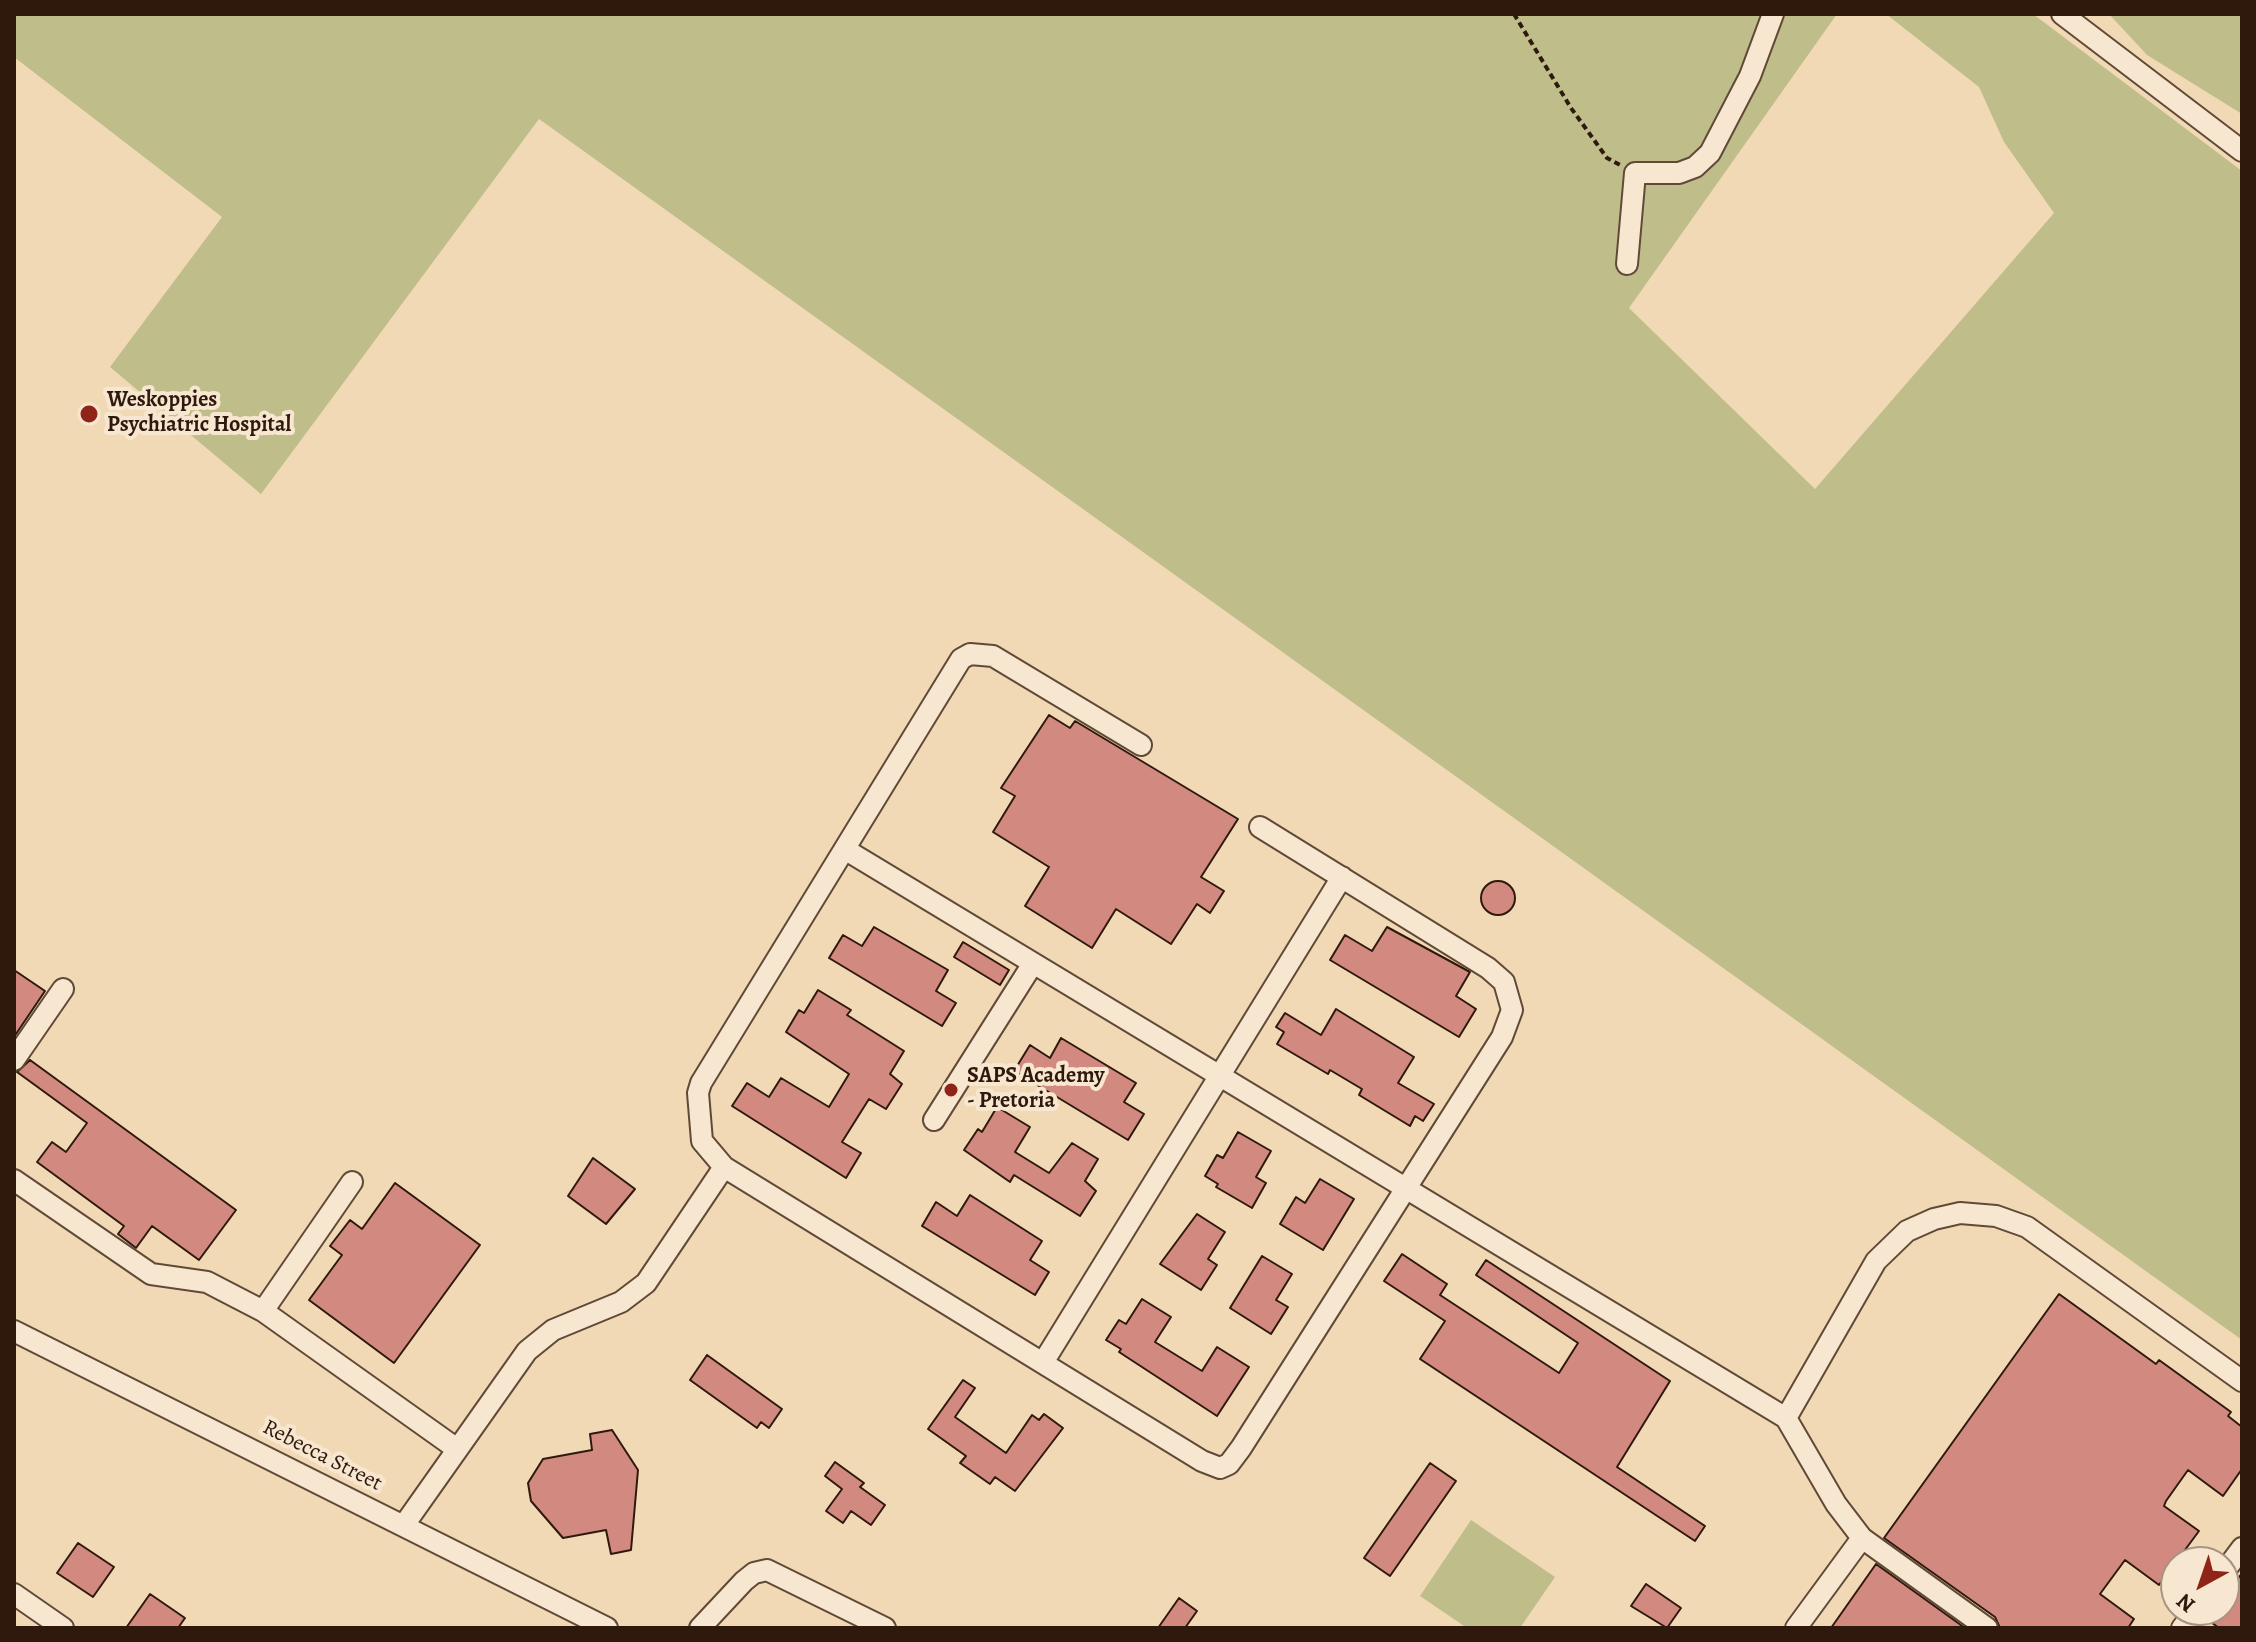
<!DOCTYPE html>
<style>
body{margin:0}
#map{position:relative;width:2256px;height:1642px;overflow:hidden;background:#f2d9b6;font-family:Alegreya,serif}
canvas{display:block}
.frame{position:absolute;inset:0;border:16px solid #2f190d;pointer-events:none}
.north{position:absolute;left:2160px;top:1546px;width:80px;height:80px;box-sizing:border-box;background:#f7e6d0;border:2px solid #a79482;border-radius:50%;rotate:220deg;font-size:22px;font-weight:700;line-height:32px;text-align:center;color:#2f190d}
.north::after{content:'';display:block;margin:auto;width:28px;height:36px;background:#8f2418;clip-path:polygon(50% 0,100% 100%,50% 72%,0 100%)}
</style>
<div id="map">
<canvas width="2256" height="1642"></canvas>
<div class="frame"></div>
<div class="north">N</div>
</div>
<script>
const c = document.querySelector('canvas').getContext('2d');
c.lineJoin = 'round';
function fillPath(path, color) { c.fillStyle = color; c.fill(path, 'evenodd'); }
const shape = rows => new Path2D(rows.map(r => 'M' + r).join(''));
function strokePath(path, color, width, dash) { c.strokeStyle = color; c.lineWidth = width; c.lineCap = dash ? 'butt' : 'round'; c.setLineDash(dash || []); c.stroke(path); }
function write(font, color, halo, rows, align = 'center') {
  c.font = font + ' Alegreya,serif'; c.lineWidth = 8; c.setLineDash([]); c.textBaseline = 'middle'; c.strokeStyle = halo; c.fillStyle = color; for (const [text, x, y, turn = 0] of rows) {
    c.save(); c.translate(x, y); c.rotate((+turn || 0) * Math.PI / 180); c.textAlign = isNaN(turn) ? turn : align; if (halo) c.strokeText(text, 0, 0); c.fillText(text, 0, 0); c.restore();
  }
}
fillPath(shape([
 [14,14,1837,14,1629,308,1815,489,2054,213,2004,142,1979,87,1886,14,2033,14,2242,171,2242,1340,539,119,261,494,110,367,222,217,14,57],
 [2109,14,2242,14,2242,114,2147,55],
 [1471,1520,1555,1577,1520,1628,1467,1628,1420,1596]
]), '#bfbe8b');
const building = shape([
 [1049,715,1070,728,1075,721,1238,819,1201,877,1224,891,1210,913,1197,904,1171,944,1116,909,1092,948,1025,906,1049,867,993,832,1015,796,1001,788,1049,715],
 '1481 898a17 17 0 1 1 34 0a17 17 0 1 1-34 0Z',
 [874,927,948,970,936,991,956,1003,942,1026,829,958,843,935,862,946,874,927],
 [1387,927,1470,972,1456,996,1476,1009,1459,1037,1330,960,1345,935,1372,951,1387,927],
 [963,942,1009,970,1000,985,954,957,963,942],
 [14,970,45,991,14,1037,14,970],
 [818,990,851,1010,847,1015,904,1051,890,1074,902,1084,886,1109,869,1099,842,1142,861,1153,846,1178,732,1106,747,1083,769,1097,781,1078,829,1107,849,1074,786,1032,799,1010,804,1013,818,990],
 [1336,1009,1414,1057,1398,1083,1434,1104,1423,1121,1415,1116,1410,1126,1359,1095,1362,1089,1330,1070,1328,1074,1277,1044,1284,1032,1276,1027,1285,1013,1321,1035,1336,1009],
 [1061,1038,1136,1083,1124,1102,1144,1114,1128,1140,1014,1071,1030,1045,1050,1058,1061,1038],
 [30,1060,236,1210,199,1260,152,1226,136,1248,118,1234,124,1226,37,1162,52,1142,66,1152,87,1123,17,1072,30,1060],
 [997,1107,1030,1127,1015,1152,1049,1173,1072,1143,1098,1159,1085,1181,1096,1191,1080,1216,1014,1175,1010,1182,964,1150,978,1129,982,1132,997,1107],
 [1238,1132,1271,1151,1256,1177,1266,1183,1252,1208,1216,1187,1218,1184,1205,1176,1217,1155,1223,1158,1238,1132],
 [593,1158,635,1189,606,1224,568,1196,593,1158],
 [1320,1179,1354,1199,1323,1250,1280,1224,1296,1197,1305,1203,1320,1179],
 [395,1183,480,1245,394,1363,309,1300,342,1255,330,1246,350,1220,362,1229,395,1183],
 [970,1195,1042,1241,1030,1260,1049,1272,1035,1295,922,1226,936,1202,957,1216,970,1195],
 [1197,1214,1225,1232,1208,1259,1217,1265,1201,1290,1160,1264,1197,1214],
 [1402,1254,1447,1284,1440,1295,1559,1373,1578,1343,1476,1275,1486,1260,1670,1381,1617,1467,1705,1526,1695,1541,1420,1359,1445,1321,1384,1281,1402,1254],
 [1262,1256,1292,1274,1276,1300,1288,1307,1271,1334,1230,1308,1262,1256],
 [2059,1294,2156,1364,2159,1360,2231,1412,2228,1416,2242,1427,2242,1469,2223,1496,2188,1470,2166,1501,2164,1506,2199,1531,2159,1585,2125,1560,2100,1594,2134,1619,2128,1628,2000,1628,1995,1617,1884,1538,2059,1294],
 [1142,1299,1171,1317,1155,1342,1202,1371,1217,1347,1249,1367,1217,1416,1119,1352,1121,1349,1106,1340,1119,1320,1126,1324,1142,1299],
 [707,1355,782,1409,769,1428,761,1422,757,1428,690,1380,707,1355],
 [963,1380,975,1388,955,1417,1006,1453,1032,1415,1039,1420,1044,1414,1063,1428,1015,1491,995,1477,990,1484,960,1463,966,1456,928,1429,963,1380],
 [612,1430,638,1470,631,1550,611,1554,606,1530,563,1538,531,1501,528,1483,543,1459,592,1450,590,1434,612,1430],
 [835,1462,864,1483,860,1487,885,1505,871,1525,851,1511,843,1523,826,1511,842,1489,825,1476,835,1462],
 [1430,1463,1456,1481,1390,1576,1364,1558,1430,1463],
 [78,1543,114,1567,93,1597,57,1573,78,1543],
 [1876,1564,1965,1628,1831,1628,1876,1564],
 [2242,1573,2242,1628,2219,1628,2208,1620,2215,1610,2224,1610,2224,1598,2242,1573],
 [1646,1584,1681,1608,1667,1628,1631,1606,1646,1584],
 [150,1594,185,1618,178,1628,126,1628,150,1594],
 [1179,1598,1197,1611,1185,1628,1158,1628,1179,1598]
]);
fillPath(building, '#d18980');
strokePath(building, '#2f190d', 2);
const minor = shape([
 [2062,14,2242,151],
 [1627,264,1635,173,1679,173,1695,167,1710,153,1750,76,1773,14],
 [1141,745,993,656,970,654,961,659,701,1083,698,1093,702,1141,724,1167,1202,1461,1220,1468,1229,1464,1241,1448,1502,1037,1512,1010,1504,982,1488,968,1260,827],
 [846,850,1786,1418,1836,1504,1862,1538,1987,1628],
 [14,1060,63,989],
 [934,1120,1032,965],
 [14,1180,151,1274,207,1282,263,1311,457,1449],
 [263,1311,352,1182],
 [14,1331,607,1628],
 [1044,1361,1342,877],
 [1786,1418,1876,1261,1907,1231,1934,1219,1960,1213,1996,1216,2027,1227,2242,1381],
 [404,1525,527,1351,553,1330,621,1302,646,1283,724,1167],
 [2224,1572,2242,1548],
 [14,1594,63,1628],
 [700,1628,744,1581,754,1573,767,1570,885,1628],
 [1796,1628,1862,1538],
 [2182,1628,2196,1610]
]);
strokePath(minor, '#604937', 24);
strokePath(shape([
 [1514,14,1571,108,1607,158,1620,165]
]), '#2f190d', 4, [6, 4]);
strokePath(minor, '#f7e6d0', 20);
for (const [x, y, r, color] of [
 [89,414,10,"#8f2418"],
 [951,1090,8,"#8f2418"]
]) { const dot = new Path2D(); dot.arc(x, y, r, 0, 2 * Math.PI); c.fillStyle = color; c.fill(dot); strokePath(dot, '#f7e6d0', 3); }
write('bold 22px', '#2f190d', '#f7e6d0', [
 ["Weskoppies",107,401],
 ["Psychiatric Hospital",107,426],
 ["SAPS Academy",967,1077],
 ["- Pretoria",967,1102]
], 'left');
write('22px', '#2f190d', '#f7e6d0', [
 ["Rebecca Street",322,1456,27]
]);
</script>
